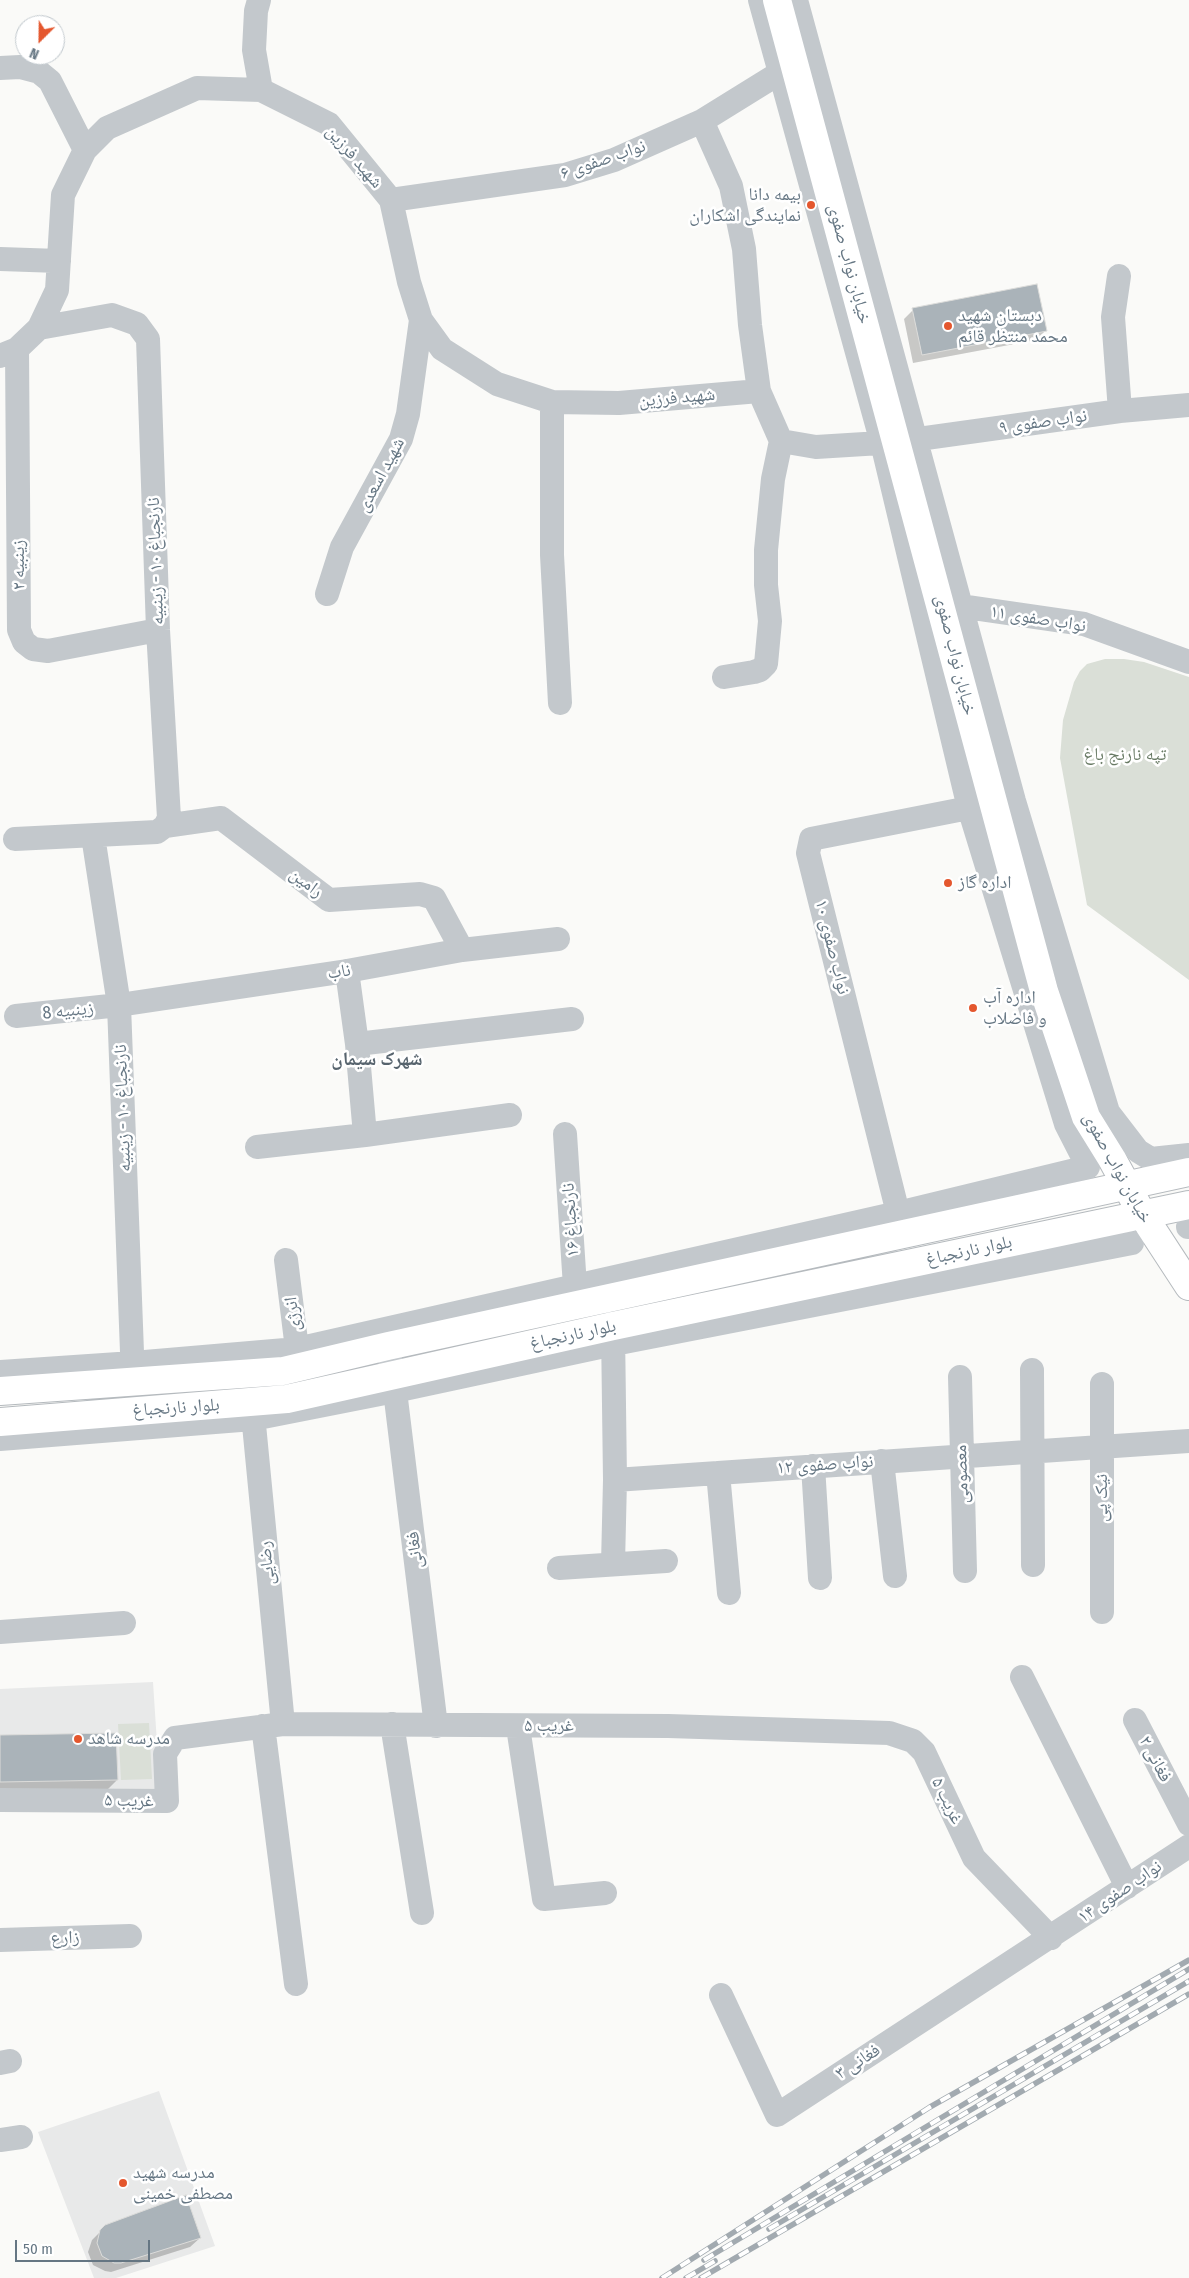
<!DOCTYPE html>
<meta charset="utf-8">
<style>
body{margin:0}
#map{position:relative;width:1189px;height:2278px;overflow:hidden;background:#fafaf8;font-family:"Fira Sans Condensed",sans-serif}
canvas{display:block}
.north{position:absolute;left:15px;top:15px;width:50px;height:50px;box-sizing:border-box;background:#fff;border:1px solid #c1c8cd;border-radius:50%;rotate:203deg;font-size:14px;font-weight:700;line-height:20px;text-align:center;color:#657683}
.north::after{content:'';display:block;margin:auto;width:18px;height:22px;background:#e4572e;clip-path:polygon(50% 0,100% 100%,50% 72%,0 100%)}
.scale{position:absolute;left:15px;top:2240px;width:135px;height:22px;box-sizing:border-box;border:2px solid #657683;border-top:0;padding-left:6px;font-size:15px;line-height:18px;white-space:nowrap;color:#657683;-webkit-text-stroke:4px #fff;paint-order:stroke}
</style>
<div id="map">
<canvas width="1189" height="2278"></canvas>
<div class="north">N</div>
<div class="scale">50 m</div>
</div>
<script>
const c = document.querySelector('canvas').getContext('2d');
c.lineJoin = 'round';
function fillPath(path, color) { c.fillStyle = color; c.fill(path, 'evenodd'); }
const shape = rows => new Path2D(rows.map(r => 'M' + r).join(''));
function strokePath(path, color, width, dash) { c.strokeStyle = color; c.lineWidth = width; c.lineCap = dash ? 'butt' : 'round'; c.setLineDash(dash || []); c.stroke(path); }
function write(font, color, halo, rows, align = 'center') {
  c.font = font + ' "Fira Sans Condensed","Noto Naskh Arabic",sans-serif'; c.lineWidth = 5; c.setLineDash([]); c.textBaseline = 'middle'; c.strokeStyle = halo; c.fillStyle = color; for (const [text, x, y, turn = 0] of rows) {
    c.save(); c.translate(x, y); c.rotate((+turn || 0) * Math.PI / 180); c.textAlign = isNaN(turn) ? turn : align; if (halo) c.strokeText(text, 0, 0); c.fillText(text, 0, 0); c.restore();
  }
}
fillPath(shape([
 [153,1682,160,1789,0,1790,0,1689],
 [159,2091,215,2246,116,2278,94,2278,38,2132]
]), '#e8e9e9');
fillPath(shape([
 [1105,659,1124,659,1144,662,1189,677,1189,980,1087,905,1060,758,1063,720,1074,682,1080,671,1087,664],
 [149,1723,152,1779,121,1780,118,1724]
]), '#dadfd7');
fillPath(shape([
 [913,310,1045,331,1036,340,913,363,904,319],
 [0,1736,117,1780,108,1789,0,1791],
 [106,2226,200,2238,190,2247,111,2272,105,2271,93,2265,88,2252,92,2240]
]), '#0003');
const building = shape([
 [1037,284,1047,331,922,355,912,308,1037,284],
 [116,1733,118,1780,0,1782,0,1735,116,1733],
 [186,2195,201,2238,121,2263,114,2263,102,2256,97,2243,100,2230,105,2225,186,2195]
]);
fillPath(building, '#aab3b9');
strokePath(building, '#dcdcda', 1);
const major = shape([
 [777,0,1044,991,1086,1117,1112,1159,1142,1214,1189,1286],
 [0,1391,283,1371,388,1346,1189,1172],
 [0,1422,287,1399,613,1326,1189,1205]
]);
strokePath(major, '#b5babe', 30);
strokePath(shape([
 [259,0,256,11,254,50,261,90],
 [796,0,1014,801,1108,1112,1138,1151,1151,1159,1189,1155],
 [0,68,20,67,39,72,50,81,85,150],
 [702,121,731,186,744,249,750,325,759,391,781,441,773,479,766,550,766,585,770,621,766,664,760,670,754,672,724,677],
 [391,200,565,175,614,160,702,121,794,64],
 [0,259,59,261],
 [1119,276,1113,317,1120,411],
 [17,349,19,630,24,642,33,649,48,651,158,630],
 [0,356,17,349,39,328,57,290,63,195,85,150,107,128,197,88,261,90,329,124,391,200,409,282,421,320,442,349,497,384,552,402,619,403,759,391],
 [552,402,552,555,560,703],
 [781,441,816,447,897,442,1120,411,1189,405],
 [327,594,342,547,401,439,408,414,421,320],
 [946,604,1084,624,1189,662],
 [165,826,221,818,329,900,420,894,434,898,462,950],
 [93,836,119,1005,133,1379],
 [15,839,157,832,165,826,169,818,158,630,148,339,137,324,112,315,39,328],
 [347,971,357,1044,365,1135],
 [16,1016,119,1005,347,971,462,950,558,939],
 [357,1044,572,1019],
 [565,1134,576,1302],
 [257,1147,365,1135,510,1115],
 [1188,1227,1189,1227],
 [902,1229,808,853,811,839,984,805],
 [286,1260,299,1365],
 [613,1330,615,1480,1189,1441],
 [388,1346,395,1391,436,1726],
 [1032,1370,1033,1565],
 [0,1372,133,1363,297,1349,898,1213,1088,1167,1066,1124,969,808,882,443,760,0],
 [960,1377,965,1571],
 [252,1404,283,1724],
 [0,1439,253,1419,395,1391,614,1344,1132,1243],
 [882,1461,895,1576],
 [813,1466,820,1578],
 [718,1473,729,1593],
 [613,1564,615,1480],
 [559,1568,666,1561],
 [1102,1612,1102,1384],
 [0,1632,124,1623],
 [1022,1677,1127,1887],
 [1135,1720,1189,1824],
 [392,1724,422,1913],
 [263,1726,296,1984],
 [518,1727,544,1899,605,1893],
 [0,1800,167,1801,165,1754,175,1738,283,1724,668,1726,889,1733,913,1741,924,1752,974,1858,1051,1938],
 [0,1940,130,1936],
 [721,1995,777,2115,1189,1846],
 [0,2063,10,2061],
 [0,2140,21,2137]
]), '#c3c8cc', 24);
strokePath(major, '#fff', 28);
const rail = shape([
 [769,2229,1189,1981],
 [704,2260,1189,1969],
 [662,2278,930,2107,1189,1960],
 [686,2278,715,2261],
 [701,2278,1189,1994]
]);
strokePath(rail, '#a2aab0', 5.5);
strokePath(rail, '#fff', 4, [11]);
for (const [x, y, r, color] of [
 [811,205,5,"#e4572e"],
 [948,326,5,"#e4572e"],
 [948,883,5,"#e4572e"],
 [973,1008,5,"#e4572e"],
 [78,1739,5,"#e4572e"],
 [123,2183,5,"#e4572e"]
]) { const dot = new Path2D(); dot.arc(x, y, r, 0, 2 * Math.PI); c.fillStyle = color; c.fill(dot); strokePath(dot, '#fff', 2); }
write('18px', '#657683', '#fff', [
 ["شهید فرزین",354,157,49],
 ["نواب صفوی ۶",603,160,-19],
 ["خیابان نواب صفوی",849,264,75],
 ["شهید فرزین",677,398,-5],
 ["نواب صفوی ۹",1043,422,-8],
 ["شهید اسعدی",381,475,-62],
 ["نارنجباغ ۱۰ - زینبیه",156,561,-92],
 ["زینبیه ۲",19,565,-90],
 ["نواب صفوی ۱۱",1038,619,9],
 ["خیابان نواب صفوی",955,655,76],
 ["رامین",306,883,37],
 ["نواب صفوی ۱۰",832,947,76],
 ["ناب",339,972,-9],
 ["زینبیه 8",68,1011,-6],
 ["نارنجباغ ۱۰ - زینبیه",123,1108,-92],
 ["خیابان نواب صفوی",1117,1168,61],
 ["نارنجباغ ۱۶",571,1220,-94],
 ["بلوار نارنجباغ",969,1251,-12],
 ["انرژی",293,1314,-97],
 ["بلوار نارنجباغ",573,1335,-12],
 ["بلوار نارنجباغ",176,1408,-4],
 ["نواب صفوی ۱۲",825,1465,-4],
 ["معصومی",962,1474,-92],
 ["نیک پی",1102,1498,-90],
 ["فغانی",415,1550,-97],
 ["رضایی",267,1563,-96],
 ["غریب ۵",549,1726],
 ["فغانی ۲",1155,1759,62],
 ["غریب ۵",129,1801,1],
 ["غریب ۵",947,1801,64],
 ["نواب صفوی ۱۴",1120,1892,-34],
 ["زارع",65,1938,-2],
 ["فغانی ۳",858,2062,-33]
]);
write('18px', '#657683', '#fff', [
 ["بیمه دانا",801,195,"right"],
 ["نمایندگی اشکاران",801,216,"right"],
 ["دبستان شهید",958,316],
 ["محمد منتظر قائم",958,337],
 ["اداره گاز",958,883],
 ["اداره آب",983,998],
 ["و فاضلاب",983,1019],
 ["مدرسه شاهد",88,1739],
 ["مدرسه شهید",133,2173],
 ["مصطفی خمینی",133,2194]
], 'left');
write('18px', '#687a64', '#fff', [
 ["تپه نارنج باغ",1125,755]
]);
write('bold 19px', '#57646e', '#fff', [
 ["شهرک سیمان",377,1060]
]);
</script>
